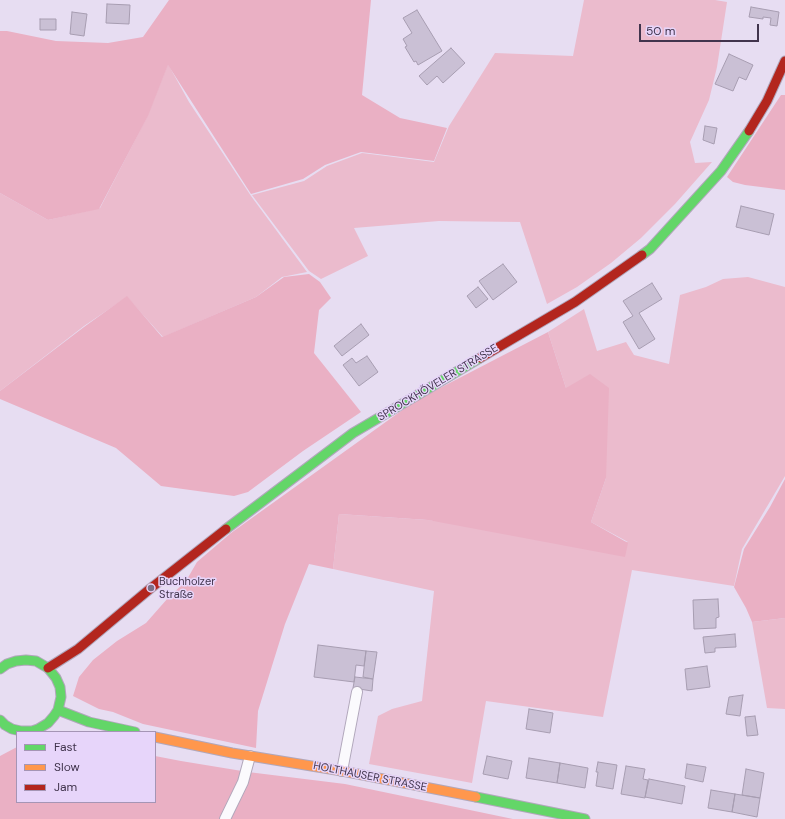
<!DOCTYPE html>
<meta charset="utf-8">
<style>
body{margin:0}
#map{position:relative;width:785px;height:819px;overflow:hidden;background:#e7ddf2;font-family:"DM Sans",sans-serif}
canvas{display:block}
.legend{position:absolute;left:16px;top:731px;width:140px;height:72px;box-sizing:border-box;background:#e7d5fa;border:1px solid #a595b5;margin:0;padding:5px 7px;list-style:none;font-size:12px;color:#41344d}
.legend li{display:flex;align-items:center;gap:8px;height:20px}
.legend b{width:20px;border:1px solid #a595b5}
.scale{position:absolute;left:639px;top:24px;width:120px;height:18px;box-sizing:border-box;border:2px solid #41344d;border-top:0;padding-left:5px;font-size:12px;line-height:14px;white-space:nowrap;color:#41344d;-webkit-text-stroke:3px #e7d5fa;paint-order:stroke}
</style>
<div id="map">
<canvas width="785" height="819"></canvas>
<ul class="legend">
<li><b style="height:5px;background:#63d668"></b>Fast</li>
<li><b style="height:5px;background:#ff974d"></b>Slow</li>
<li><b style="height:5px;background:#b3261e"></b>Jam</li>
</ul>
<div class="scale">50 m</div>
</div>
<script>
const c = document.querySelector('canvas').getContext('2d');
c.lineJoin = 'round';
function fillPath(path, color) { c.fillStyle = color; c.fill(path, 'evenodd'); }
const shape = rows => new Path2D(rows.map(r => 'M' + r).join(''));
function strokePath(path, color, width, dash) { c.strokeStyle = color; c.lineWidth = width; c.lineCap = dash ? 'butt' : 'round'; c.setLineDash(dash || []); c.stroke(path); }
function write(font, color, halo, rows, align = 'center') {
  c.font = font + ' "DM Sans",sans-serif'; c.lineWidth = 3; c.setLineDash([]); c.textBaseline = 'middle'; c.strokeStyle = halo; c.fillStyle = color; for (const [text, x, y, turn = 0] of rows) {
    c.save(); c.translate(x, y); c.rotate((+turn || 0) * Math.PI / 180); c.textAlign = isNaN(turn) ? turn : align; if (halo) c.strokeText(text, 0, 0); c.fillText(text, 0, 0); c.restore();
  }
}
fillPath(shape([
 [584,0,715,0,727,2,717,67,709,100,690,142,695,163,712,162,675,204,641,238,611,263,577,287,547,304,520,222,439,221,354,228,368,256,321,279,309,271,252,195,304,181,327,166,362,153,434,162,449,126,495,53,573,56],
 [168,64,189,102,251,196,307,272,282,277,256,297,163,337,127,297,84,326,0,391,0,193,48,220,100,208,147,117],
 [748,277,785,287,785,476,742,549,734,586,632,570,603,717,486,701,472,783,369,764,378,716,392,709,422,701,434,591,333,569,339,514,428,520,628,542,591,522,606,478,566,388,548,332,584,309,597,351,626,342,634,355,669,364,680,295,706,287,723,279],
 [785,618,785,709,767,708,752,622]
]), '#ebbbcd');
fillPath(shape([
 [169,0,371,0,362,95,400,118,447,128,434,161,361,152,325,165,303,179,251,194,168,65,148,116,99,209,48,220,0,193,0,31,7,31,56,41,108,43,143,37],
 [781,95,785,95,785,190,745,185,733,182,727,177],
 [309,274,320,282,331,298,319,310,314,353,361,412,303,451,248,492,234,496,161,486,116,448,0,399,0,391,84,327,127,296,162,337,256,297,284,277],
 [548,332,566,388,590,374,609,388,606,478,591,522,628,543,625,557,428,520,339,514,333,569,309,564,285,624,258,711,256,748,143,724,113,712,99,709,73,696,79,677,93,660,117,641,146,623,168,598,186,581,197,562,231,533,415,401],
 [785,479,785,618,752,622,746,608,734,587,744,549,770,507],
 [17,747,17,802,155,802,155,756,181,761,248,772,345,784,513,819,0,819,0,756]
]), '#eab0c4');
const building = shape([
 [107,4,130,5,129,24,106,23,107,4],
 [751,7,779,12,777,26,770,25,771,18,763,17,763,19,749,17,751,7],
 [417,10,442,51,418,65,416,61,414,62,405,47,407,46,403,39,412,33,403,18,417,10],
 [72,12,87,14,84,36,70,34,72,12],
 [40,19,56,19,56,30,40,30,40,19],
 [451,48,465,63,443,83,437,76,427,85,419,76,451,48],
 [729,54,753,65,746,80,739,77,733,91,715,84,729,54],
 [705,126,717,128,714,144,703,140,705,126],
 [741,206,774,214,769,235,736,227,741,206],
 [503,264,517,282,493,300,479,281,503,264],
 [652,283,662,299,639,313,655,339,639,349,623,322,633,316,623,301,652,283],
 [478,287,488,299,476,308,467,296,478,287],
 [361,324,369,335,342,356,334,346,361,324],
 [367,356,378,372,359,386,343,365,352,358,356,363,367,356],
 [718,599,719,617,716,618,716,628,694,629,693,600,718,599],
 [735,634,736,647,715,648,715,652,705,653,703,637,735,634],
 [318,645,366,651,364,666,356,665,354,682,314,677,318,645],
 [366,651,377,652,373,679,363,677,366,651],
 [707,666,710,687,687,690,685,669,707,666],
 [355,677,373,679,372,691,353,688,355,677],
 [743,695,740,716,726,714,729,697,743,695],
 [529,709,553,713,550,733,526,729,529,709],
 [755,716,758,735,747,736,745,717,755,716],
 [487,756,512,761,508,779,483,774,487,756],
 [529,758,560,763,557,783,526,778,529,758],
 [598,762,617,765,613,789,596,786,598,772,596,772,598,762],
 [560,763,588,768,585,788,557,783,560,763],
 [687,764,706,767,703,782,685,778,687,764],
 [626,766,645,769,643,779,648,780,645,798,621,794,626,766],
 [746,769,764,773,760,798,742,795,746,769],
 [649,779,685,786,682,804,645,797,649,779],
 [711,790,735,794,732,812,708,808,711,790],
 [735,794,760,798,757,817,732,812,735,794]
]);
fillPath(building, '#cac0d5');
strokePath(building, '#a79db1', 1);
const lane = shape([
 [342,771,357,692],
 [225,819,243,782,250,756]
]);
const fast = shape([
 [642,255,650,249,721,171,749,131],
 [226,529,353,433,480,358],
 [0,669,7,664,16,661,26,660,36,661,48,668,56,678,60,687,61,697,58,710,54,716,48,723,38,729,32,731,21,731,12,729,5,725,0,720],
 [58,710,89,722,135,732],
 [476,797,585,819]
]);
const slow = shape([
 [155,737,232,753,342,771,476,797]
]);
const jam = shape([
 [749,131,767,101,785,61],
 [480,358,575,302,642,255],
 [48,668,78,649,151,588,226,529]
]);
strokePath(lane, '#b1a7bb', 12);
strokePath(fast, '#b1a7bb', 11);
strokePath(slow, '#b1a7bb', 11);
strokePath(jam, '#b1a7bb', 11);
strokePath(lane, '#fbfafd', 10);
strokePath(fast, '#63d668', 9);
strokePath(slow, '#ff974d', 9);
strokePath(jam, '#b3261e', 9);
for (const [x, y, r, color] of [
 [151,588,4,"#7b6f87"]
]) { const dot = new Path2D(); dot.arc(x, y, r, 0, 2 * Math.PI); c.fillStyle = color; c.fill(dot); strokePath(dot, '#e7d5fa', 1.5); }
write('11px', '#41344d', '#e7d5fa', [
 ["SPROCKHÖVELER STRASSE",438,383,-31],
 ["HOLTHAUSER STRASSE",370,777,11]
]);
write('11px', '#41344d', '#e7d5fa', [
 ["Buchholzer",159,582],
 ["Straße",159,595]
], 'left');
</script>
